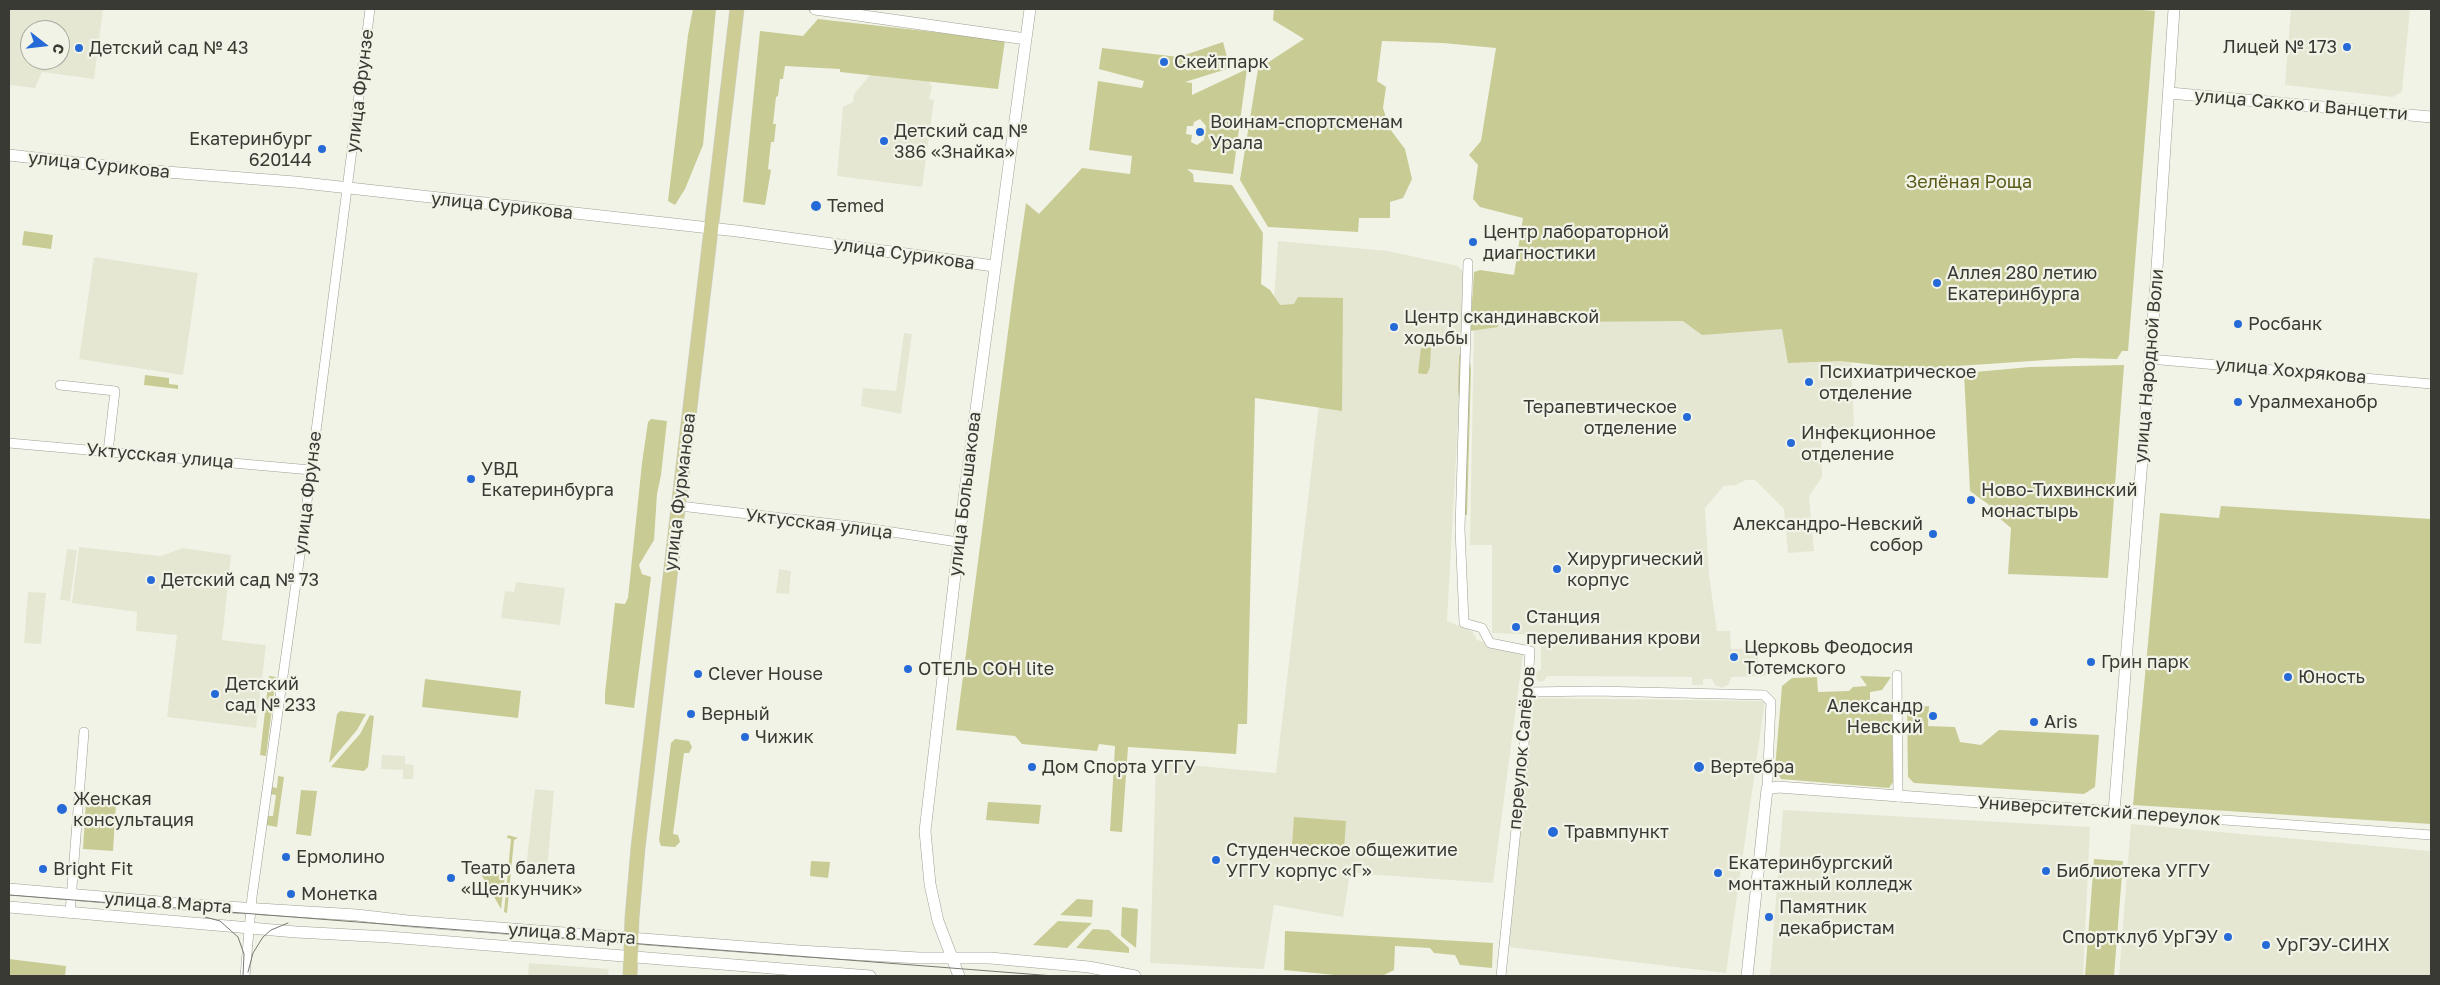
<!DOCTYPE html>
<meta charset="utf-8">
<style>
body{margin:0}
#map{position:relative;width:2440px;height:985px;overflow:hidden;background:#f2f3e7;font-family:"Golos Text",sans-serif}
canvas{display:block}
.frame{position:absolute;inset:0;border:10px solid #3a3a35;pointer-events:none}
.north{position:absolute;left:20px;top:20px;width:50px;height:50px;box-sizing:border-box;background:#f2f3e7;border:1px solid #a8a9a0;border-radius:50%;rotate:106deg;font-size:14px;font-weight:700;line-height:20px;text-align:center;color:#3a3a35}
.north::after{content:'';display:block;margin:auto;width:18px;height:22px;background:#266ad7;clip-path:polygon(50% 0,100% 100%,50% 72%,0 100%)}
</style>
<div id="map">
<canvas width="2440" height="985"></canvas>
<div class="frame"></div>
<div class="north">С</div>
</div>
<script>
const c = document.querySelector('canvas').getContext('2d');
c.lineJoin = 'round';
function fillPath(path, color) { c.fillStyle = color; c.fill(path, 'evenodd'); }
const shape = rows => new Path2D(rows.map(r => 'M' + r).join(''));
function strokePath(path, color, width, dash) { c.strokeStyle = color; c.lineWidth = width; c.lineCap = dash ? 'butt' : 'round'; c.setLineDash(dash || []); c.stroke(path); }
function write(font, color, halo, rows, align = 'center') {
  c.font = font + ' "Golos Text",sans-serif'; c.lineWidth = 4.5; c.setLineDash([]); c.textBaseline = 'middle'; c.strokeStyle = halo; c.fillStyle = color; for (const [text, x, y, turn = 0] of rows) {
    c.save(); c.translate(x, y); c.rotate((+turn || 0) * Math.PI / 180); c.textAlign = isNaN(turn) ? turn : align; if (halo) c.strokeText(text, 0, 0); c.fillText(text, 0, 0); c.restore();
  }
}
fillPath(shape([
 [9,9,103,9,94,79,42,72,35,88,9,85],
 [30,30,60,30,60,60,30,60],
 [2291,9,2410,9,2402,92,2393,97,2285,85],
 [871,74,929,81,932,87,929,99,934,100,922,187,837,176,843,107,853,102,854,94],
 [1278,241,1388,251,1458,266,1463,272,1462,349,1447,621,1473,632,1477,640,1523,654,1493,883,1350,873,1343,917,1274,905,1264,969,1150,963,1156,762,1276,773,1329,319,1273,314],
 [94,257,198,273,183,375,79,359],
 [1509,313,1566,313,1566,321,1791,319,1850,326,1854,428,1844,428,1844,433,1826,434,1821,437,1822,477,1809,496,1814,551,1788,553,1784,509,1755,480,1746,480,1736,485,1724,486,1705,508,1709,575,1717,631,1730,631,1731,649,1758,648,1758,665,1766,666,1766,676,1731,677,1729,684,1722,688,1715,685,1712,679,1703,679,1703,685,1692,685,1692,677,1547,676,1544,681,1539,682,1534,676,1536,672,1541,669,1541,635,1492,633,1492,545,1470,545,1474,325,1477,319],
 [904,333,912,334,901,414,861,406,863,388,896,391],
 [79,547,161,556,183,548,231,555,222,640,266,645,256,728,167,717,177,635,136,631,137,612,72,603],
 [67,549,77,550,70,601,60,600],
 [779,569,791,571,789,594,776,593],
 [516,582,565,588,560,625,501,618,505,591,514,592],
 [28,592,46,593,41,644,24,643],
 [1530,698,1765,701,1726,973,1508,947],
 [382,755,405,756,405,764,414,765,413,779,403,779,403,770,381,769],
 [535,789,554,791,547,870,526,868],
 [1783,810,2090,827,2083,976,1770,976],
 [2131,824,2431,851,2431,976,2119,976],
 [529,963,609,969,608,976,528,976]
]), '#e6e7d3');
fillPath(shape([
 [693,9,716,9,703,145,685,189,675,205,668,201,688,35],
 [1274,9,2131,9,2155,11,2128,351,2122,351,2117,359,2076,358,1885,371,1885,366,1840,361,1788,363,1782,329,1702,335,1683,321,1566,322,1565,313,1509,312,1499,313,1498,327,1470,331,1474,272,1480,270,1514,275,1523,218,1480,207,1473,199,1478,165,1469,155,1481,141,1496,48,1443,43,1382,41,1377,81,1386,87,1383,108,1390,129,1405,149,1412,179,1403,198,1390,202,1390,218,1359,218,1358,232,1268,227,1240,180,1258,69,1304,39,1273,20],
 [818,19,1005,40,998,89,840,72,840,69,785,66,783,79,780,79,778,96,776,97,773,124,776,124,774,142,771,142,768,169,771,170,765,205,743,202,760,31,803,36],
 [1223,42,1230,68,1185,82,1192,83,1192,95,1247,69,1233,174,1187,169,1193,174,1194,182,1232,185,1263,233,1261,284,1270,290,1280,305,1294,304,1298,297,1343,298,1342,411,1255,398,1247,724,1238,724,1236,754,1128,747,1122,832,1110,831,1115,746,1099,744,1097,751,1022,744,1015,736,956,730,1014,286,1026,203,1039,214,1082,168,1130,174,1132,156,1089,150,1098,81,1142,88,1144,81,1099,69,1102,48,1179,57],
 [1200,119,1206,126,1204,140,1197,145,1191,142,1192,135,1186,134,1187,126,1193,126,1194,122],
 [24,231,53,235,51,249,22,245],
 [1427,347,1431,348,1430,367,1427,374,1422,374,1418,373,1421,348],
 [1461,353,1469,355,1471,369,1467,515,1459,514,1460,403,1458,392,1459,356],
 [2124,365,2108,578,2008,574,2011,528,1998,517,1988,504,1970,491,1964,373,2030,367],
 [145,375,169,378,169,384,178,385,178,389,144,385],
 [651,419,667,421,661,475,657,494,654,540,639,565,642,574,651,577,634,708,605,704,605,693,615,603,625,604,628,598,642,463,648,422],
 [2221,506,2431,519,2431,824,2133,805,2160,513,2219,518],
 [269,676,276,677,266,756,260,755],
 [1860,676,1891,677,1882,690,1870,692,1870,712,1892,714,1893,782,1889,788,1781,779,1775,769,1782,686,1792,678,1817,677,1818,692,1849,691,1853,687,1867,686],
 [425,679,521,691,518,718,422,707],
 [1929,706,1928,726,1955,727,1960,742,1981,745,1999,730,2099,735,2095,787,2084,794,1914,783,1908,777,1907,707],
 [340,711,366,714,357,730,329,763,337,714],
 [370,715,374,716,368,767,364,771,331,767,360,734],
 [675,739,689,741,692,747,689,753,684,753,673,834,678,835,680,842,675,847,661,846,659,840,671,743],
 [278,776,284,777,277,827,266,825,267,816,273,816,276,795,270,794,271,787,277,788],
 [301,790,317,791,311,836,296,834],
 [86,802,116,804,113,851,83,849],
 [988,802,1041,805,1039,824,986,820],
 [1294,817,1346,821,1344,849,1292,845],
 [508,835,518,838,514,840,507,913,504,912,511,839,507,838],
 [2094,859,2123,861,2114,976,2085,976],
 [811,861,830,862,828,878,810,876],
 [480,873,505,875,501,909,493,895,494,887,487,884],
 [1077,899,1093,900,1092,917,1060,915],
 [1122,907,1138,909,1136,948,1121,936],
 [1058,921,1092,923,1067,948,1033,945],
 [1093,929,1109,930,1129,948,1129,953,1076,948],
 [1285,931,1493,943,1492,968,1460,965,1455,955,1434,953,1430,948,1395,946,1394,970,1382,976,1345,976,1284,970],
 [9,959,66,966,65,976,9,976]
]), '#c9cb94');
const street = shape([
 [1468,263,1460,529,1464,623,1482,628,1490,643,1530,651,1523,761,1501,976],
 [2150,359,2431,384],
 [60,385,115,391,108,452],
 [9,443,311,470],
 [680,506,859,527,958,542],
 [1897,675,1898,797],
 [1527,692,1596,691,1764,695,1771,702,1767,789],
 [2114,812,2431,835],
 [70,913,84,732],
 [245,976,252,897,303,533,370,9]
]);
const secondary = shape([
 [815,9,1026,39],
 [2170,93,2431,117],
 [9,155,141,170,295,182,737,231,994,266],
 [9,889,194,905,357,915,408,921,799,951,919,958,990,958,1089,967,1135,976],
 [9,907,296,932,389,937,870,976],
 [959,976,938,921,930,884,925,831,964,498,1030,9],
 [1747,976,1767,789,1778,787,2114,812,2156,283,2174,9]
]);
const primary = shape([
 [630,976,632,918,638,848,737,9]
]);
strokePath(street, '#9e9f94', 10);
strokePath(secondary, '#9e9f94', 12);
strokePath(primary, '#d0d0cf', 15);
strokePath(street, '#fff', 9);
strokePath(secondary, '#fff', 11);
strokePath(primary, '#cdcd95', 14);
strokePath(shape([
 [9,895,1054,976],
 [205,917,220,921,238,937,244,954,243,976],
 [248,972,253,953,263,937,271,930,288,923]
]), '#787871', 1);
for (const [x, y, r, color] of [
 [2347,47,5,"#266ad7"],
 [79,48,5,"#266ad7"],
 [1164,62,5,"#266ad7"],
 [1200,132,5,"#266ad7"],
 [884,141,5,"#266ad7"],
 [322,149,5,"#266ad7"],
 [816,206,6,"#266ad7"],
 [1473,242,5,"#266ad7"],
 [1937,283,5,"#266ad7"],
 [2238,324,5,"#266ad7"],
 [1394,327,5,"#266ad7"],
 [1809,382,5,"#266ad7"],
 [2238,402,5,"#266ad7"],
 [1687,417,5,"#266ad7"],
 [1791,443,5,"#266ad7"],
 [471,479,5,"#266ad7"],
 [1971,500,5,"#266ad7"],
 [1933,534,5,"#266ad7"],
 [1557,569,5,"#266ad7"],
 [151,580,5,"#266ad7"],
 [1516,627,5,"#266ad7"],
 [1734,657,5,"#266ad7"],
 [2091,662,5,"#266ad7"],
 [908,669,5,"#266ad7"],
 [698,674,5,"#266ad7"],
 [2288,677,5,"#266ad7"],
 [215,694,5,"#266ad7"],
 [691,714,5,"#266ad7"],
 [1933,716,5,"#266ad7"],
 [2034,722,5,"#266ad7"],
 [745,737,5,"#266ad7"],
 [1032,767,5,"#266ad7"],
 [1699,767,6,"#266ad7"],
 [62,809,6,"#266ad7"],
 [1553,832,6,"#266ad7"],
 [286,857,5,"#266ad7"],
 [1216,860,5,"#266ad7"],
 [43,869,5,"#266ad7"],
 [2046,871,5,"#266ad7"],
 [1718,873,5,"#266ad7"],
 [451,878,5,"#266ad7"],
 [291,894,5,"#266ad7"],
 [1769,917,5,"#266ad7"],
 [2228,937,5,"#266ad7"],
 [2266,945,5,"#266ad7"]
]) { const dot = new Path2D(); dot.arc(x, y, r, 0, 2 * Math.PI); c.fillStyle = color; c.fill(dot); strokePath(dot, '#f2f3e7', 2); }
write('18px', '#3a3a35', '#f2f3e7', [
 ["Лицей № 173",2337,47,"right"],
 ["Детский сад № 43",89,48],
 ["Скейтпарк",1174,62],
 ["Воинам-спортсменам",1210,122],
 ["Урала",1210,143],
 ["Детский сад №",894,131],
 ["386 «Знайка»",894,152],
 ["Екатеринбург",312,139,"right"],
 ["620144",312,160,"right"],
 ["Temed",827,206],
 ["Центр лабораторной",1483,232],
 ["диагностики",1483,253],
 ["Аллея 280 летию",1947,273],
 ["Екатеринбурга",1947,294],
 ["Центр скандинавской",1404,317],
 ["ходьбы",1404,338],
 ["Росбанк",2248,324],
 ["Психиатрическое",1819,372],
 ["отделение",1819,393],
 ["Уралмеханобр",2248,402],
 ["Терапевтическое",1677,407,"right"],
 ["отделение",1677,428,"right"],
 ["Инфекционное",1801,433],
 ["отделение",1801,454],
 ["УВД",481,469],
 ["Екатеринбурга",481,490],
 ["Ново-Тихвинский",1981,490],
 ["монастырь",1981,511],
 ["Александро-Невский",1923,524,"right"],
 ["собор",1923,545,"right"],
 ["Хирургический",1567,559],
 ["корпус",1567,580],
 ["Детский сад № 73",161,580],
 ["Станция",1526,617],
 ["переливания крови",1526,638],
 ["Церковь Феодосия",1744,647],
 ["Тотемского",1744,668],
 ["Грин парк",2101,662],
 ["ОТЕЛЬ СОН lite",918,669],
 ["Clever House",708,674],
 ["Юность",2298,677],
 ["Детский",225,684],
 ["сад № 233",225,705],
 ["Александр",1923,706,"right"],
 ["Невский",1923,727,"right"],
 ["Верный",701,714],
 ["Aris",2044,722],
 ["Чижик",755,737],
 ["Дом Спорта УГГУ",1042,767],
 ["Вертебра",1710,767],
 ["Женская",73,799],
 ["консультация",73,820],
 ["Травмпункт",1564,832],
 ["Студенческое общежитие",1226,850],
 ["УГГУ корпус «Г»",1226,871],
 ["Ермолино",296,857],
 ["Екатеринбургский",1728,863],
 ["монтажный колледж",1728,884],
 ["Театр балета",461,868],
 ["«Щелкунчик»",461,889],
 ["Bright Fit",53,869],
 ["Библиотека УГГУ",2056,871],
 ["Монетка",301,894],
 ["Памятник",1779,907],
 ["декабристам",1779,928],
 ["Спортклуб УрГЭУ",2218,937,"right"],
 ["УрГЭУ-СИНХ",2276,945]
], 'left');
write('18px', '#3a3a35', '#f2f3e7', [
 ["улица Фрунзе",360,91,-83],
 ["улица Сакко и Ванцетти",2301,105,5],
 ["улица Сурикова",99,165,6],
 ["улица Сурикова",502,206,6],
 ["улица Сурикова",904,254,8],
 ["улица Народной Воли",2149,366,-85],
 ["улица Хохрякова",2291,371,5],
 ["Уктусская улица",160,456,5],
 ["улица Фурманова",680,492,-83],
 ["улица Фрунзе",308,493,-83],
 ["улица Большакова",965,494,-83],
 ["Уктусская улица",819,524,7],
 ["переулок Сапёров",1522,748,-85],
 ["Университетский переулок",2099,811,4],
 ["улица 8 Марта",168,903,4],
 ["улица 8 Марта",572,934,4]
]);
write('18px', '#5b5b1a', '#f2f3e7', [
 ["Зелёная Роща",1969,182]
]);
</script>
